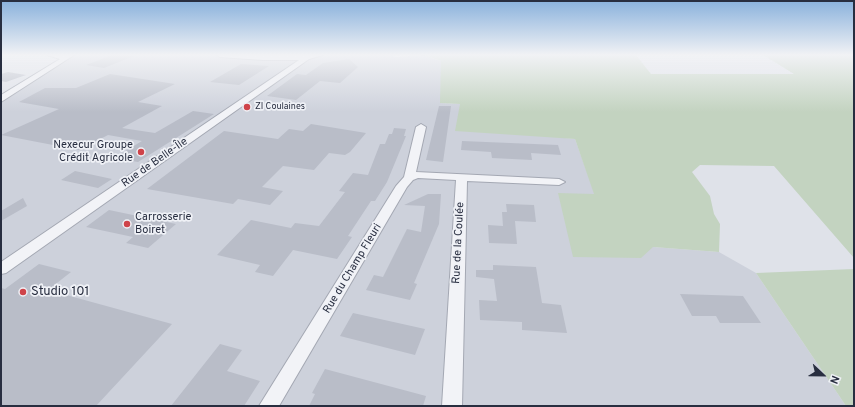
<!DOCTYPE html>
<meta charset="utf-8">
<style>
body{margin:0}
#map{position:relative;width:855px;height:407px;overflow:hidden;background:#dfe2e9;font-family:Overpass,sans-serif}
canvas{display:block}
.frame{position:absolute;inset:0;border:2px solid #282e40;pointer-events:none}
.north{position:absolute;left:803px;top:355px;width:40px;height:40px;-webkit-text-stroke:3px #eff1f6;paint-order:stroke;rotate:112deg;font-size:11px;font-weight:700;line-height:16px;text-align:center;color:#282e40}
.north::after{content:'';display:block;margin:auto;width:14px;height:18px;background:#282e40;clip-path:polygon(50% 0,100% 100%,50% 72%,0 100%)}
</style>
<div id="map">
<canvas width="855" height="407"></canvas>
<div class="frame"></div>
<div class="north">N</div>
</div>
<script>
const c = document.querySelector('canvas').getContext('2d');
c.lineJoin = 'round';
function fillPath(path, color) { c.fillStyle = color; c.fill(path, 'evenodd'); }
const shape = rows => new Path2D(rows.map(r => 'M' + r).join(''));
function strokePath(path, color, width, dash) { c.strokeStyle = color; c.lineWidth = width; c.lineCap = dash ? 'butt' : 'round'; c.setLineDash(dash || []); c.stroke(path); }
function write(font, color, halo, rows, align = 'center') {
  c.font = font + ' Overpass,sans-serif'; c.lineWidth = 3.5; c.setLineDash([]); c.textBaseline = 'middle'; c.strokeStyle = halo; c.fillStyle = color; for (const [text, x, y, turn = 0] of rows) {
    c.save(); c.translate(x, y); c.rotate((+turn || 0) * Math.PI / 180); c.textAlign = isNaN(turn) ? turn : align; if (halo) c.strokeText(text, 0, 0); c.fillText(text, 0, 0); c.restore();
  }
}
fillPath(shape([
 [69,55,393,55,394,57,424,55,441,61,441,103,461,104,565,138,575,139,595,194,653,247,719,252,756,273,846,406,1,406,1,99]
]), '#cdd1db');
fillPath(shape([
 [424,55,636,55,651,74,794,74,763,55,854,55,854,258,774,166,700,165,692,172,710,196,714,214,720,224,719,252,653,247,641,258,573,257,558,193,594,194,575,139,455,131,460,104,440,103,441,61],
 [854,269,854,406,846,406,756,273]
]), '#c3d3c0');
fillPath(shape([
 [112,55,134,56,104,68,86,65],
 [349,59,358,67,340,83,320,81,296,100,267,96,297,74,306,75,323,63],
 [241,64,269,66,239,85,210,82],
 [8,72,26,75,6,82,1,81,1,74],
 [110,74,175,84,138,102,162,106,122,128,155,133,193,111,214,114,138,162,114,158,142,141,108,135,79,150,1,135,59,109,19,102,45,88,76,88],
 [439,106,451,106,443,162,426,160],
 [311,124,366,133,350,152,345,155,329,153,314,170,283,166,262,187,283,191,270,205,238,199,233,204,147,189,224,131,278,139,289,129,303,131],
 [394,128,406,129,404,136,406,136,387,182,375,201,371,201,348,236,352,237,337,259,293,250,273,276,255,272,260,265,217,255,251,220,291,228,295,223,319,226,345,192,339,191,353,173,368,175,380,144,385,144,389,134,392,134],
 [462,141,558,145,561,155,531,153,532,160,492,158,491,152,461,150],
 [75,171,112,179,98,188,61,180],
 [428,194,441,194,439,224,414,283,417,284,410,300,366,290,374,275,383,277,407,229,421,232,425,206,404,205],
 [23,198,27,206,1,221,1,211],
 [506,204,534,205,536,222,515,221,517,244,489,243,488,225,503,226,502,212,507,212],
 [109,210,176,224,148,248,126,243,133,237,86,227],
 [39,264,71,272,48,290,172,324,96,406,1,406,1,288,5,289],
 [493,265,536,267,542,303,561,305,567,333,522,330,522,322,480,320,479,300,497,301,494,279,476,277,476,270,493,270],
 [680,294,743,296,761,323,720,323,716,316,692,316],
 [353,313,425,329,415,355,340,336],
 [220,344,242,350,227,371,260,381,244,406,171,406],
 [325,369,426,396,423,406,309,406,315,394,312,393]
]), '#b9bdc8');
const minor = shape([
 [47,55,74,55,1,102,1,95,60,59,47,55],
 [217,55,323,55,309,59,6,273,1,274,1,262,299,60,263,60,220,57,217,55],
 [421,124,426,127,416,172,559,179,565,182,559,185,467,181,462,406,442,406,456,180,418,178,413,180,407,187,279,406,259,406,396,186,404,177,416,127,421,124]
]);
strokePath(minor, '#a4a8b3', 2);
fillPath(minor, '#f2f3f7');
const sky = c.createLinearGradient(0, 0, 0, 112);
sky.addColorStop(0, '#89b1dc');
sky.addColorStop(0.49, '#f1f2f5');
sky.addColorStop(1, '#f1f2f500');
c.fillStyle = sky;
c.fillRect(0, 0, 855, 112);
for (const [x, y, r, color] of [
 [247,107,4,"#cf4349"],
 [141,152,4,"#cf4349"],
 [127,224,4,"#cf4349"],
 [23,292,4,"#cf4349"]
]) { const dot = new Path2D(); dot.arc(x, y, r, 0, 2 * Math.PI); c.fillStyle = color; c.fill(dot); strokePath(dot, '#eff1f6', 1.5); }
write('9px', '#282e40', '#eff1f6', [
 ["ZI Coulaines",255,107]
], 'left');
write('11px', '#282e40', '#eff1f6', [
 ["Nexecur Groupe",133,146],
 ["Crédit Agricole",133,159],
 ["Carrosserie",135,218,"left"],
 ["Boiret",135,231,"left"]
], 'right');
write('11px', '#282e40', '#eff1f6', [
 ["Rue de Belle-Île",155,163,-35],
 ["Rue de la Coulée",459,243,-87],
 ["Rue du Champ Fleuri",353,269,-59]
]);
write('13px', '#282e40', '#eff1f6', [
 ["Studio 101",31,292]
], 'left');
</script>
